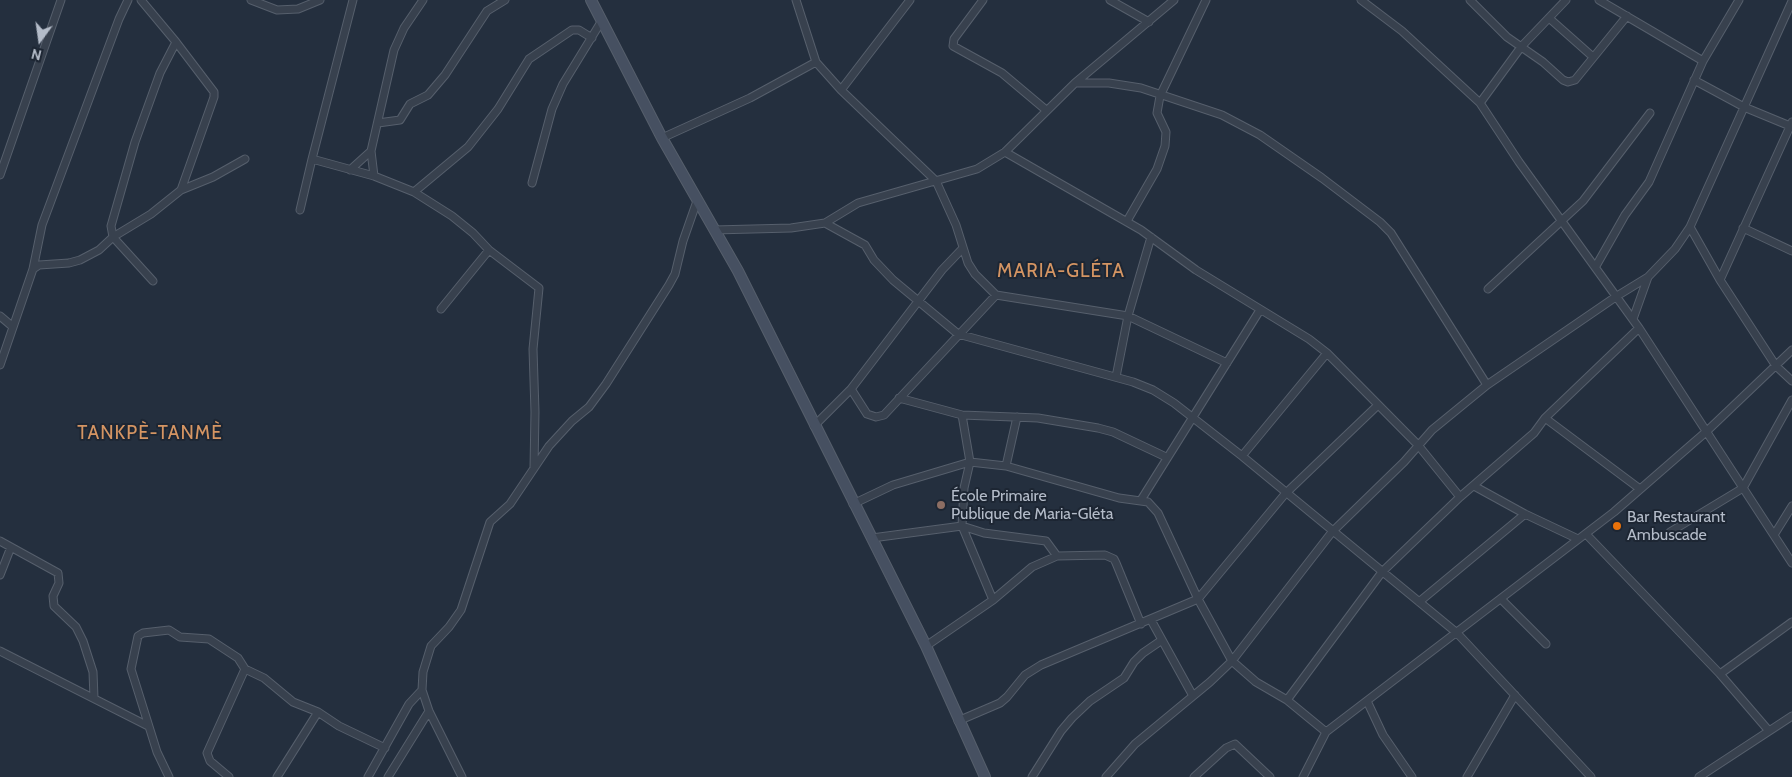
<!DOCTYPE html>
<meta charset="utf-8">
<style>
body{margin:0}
#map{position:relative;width:1792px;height:777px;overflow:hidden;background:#242f3e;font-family:Cabin,sans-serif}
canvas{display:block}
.north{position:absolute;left:15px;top:15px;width:50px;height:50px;-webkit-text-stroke:4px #1d2633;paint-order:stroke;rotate:194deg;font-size:14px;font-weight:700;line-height:20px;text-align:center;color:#b4bcc9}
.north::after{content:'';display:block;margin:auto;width:18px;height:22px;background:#b4bcc9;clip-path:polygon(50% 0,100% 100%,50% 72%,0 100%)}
</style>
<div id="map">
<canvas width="1792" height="777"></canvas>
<div class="north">N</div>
</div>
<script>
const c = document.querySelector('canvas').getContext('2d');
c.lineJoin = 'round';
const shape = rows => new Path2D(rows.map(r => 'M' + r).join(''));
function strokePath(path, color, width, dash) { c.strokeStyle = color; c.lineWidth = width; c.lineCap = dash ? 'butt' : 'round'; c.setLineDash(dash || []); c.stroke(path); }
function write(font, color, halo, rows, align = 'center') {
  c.font = font + ' Cabin,sans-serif'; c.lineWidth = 4; c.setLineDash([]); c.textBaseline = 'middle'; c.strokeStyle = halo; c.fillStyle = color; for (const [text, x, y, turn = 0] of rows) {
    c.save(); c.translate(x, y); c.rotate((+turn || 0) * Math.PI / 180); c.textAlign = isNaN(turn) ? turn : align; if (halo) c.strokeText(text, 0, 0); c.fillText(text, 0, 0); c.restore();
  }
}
const street = shape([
 [251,0,277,10,298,9,320,0],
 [353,0,312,159,374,176,414,192,452,216,473,233,489,250,539,288,533,349,535,412,534,468],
 [796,0,816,62,841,90,936,181,956,225,968,263,975,274,996,295,1128,316,1227,363],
 [983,0,954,39,953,46,1002,73,1046,110],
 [1110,0,1149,22],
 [1361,0,1402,31,1480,103,1519,162,1639,328,1792,563],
 [1470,0,1507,37,1543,62,1563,80,1568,82,1575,80,1627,16],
 [1599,0,1703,61],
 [1549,18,1593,57],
 [176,42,214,92,214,97,181,190],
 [1694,80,1744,107,1790,126],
 [1075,83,1109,83,1141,88,1222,115,1260,135,1322,178,1380,222,1391,233,1487,385],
 [841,90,910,0],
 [1480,103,1521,47,1566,0],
 [378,123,400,120,410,104,428,95,445,75,487,11,505,0],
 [662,138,750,98,816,62],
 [371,151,374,176],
 [1005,152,1141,230,1196,270,1309,339,1327,353,1418,445,1460,497],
 [350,170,371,151,394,50,404,28,423,0],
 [0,175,61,0],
 [532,183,552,109,563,84,601,22],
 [414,192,468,147,498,109,529,59,572,30,579,30,592,38],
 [300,210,312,159],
 [1127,221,1157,169,1165,146,1166,132,1157,113,1160,96,1206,0],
 [825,223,865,245,874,260,893,280,958,334,1133,382,1153,390,1174,403,1242,456,1457,633,1591,777],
 [1690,227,1720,280,1776,366,1792,381],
 [1743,228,1792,251],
 [714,230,791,228,825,223,858,203,977,169,1005,152,1075,83,1174,0],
 [1596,266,1625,215,1649,182,1703,61,1739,0],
 [33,269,39,265,69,263,80,260,99,250,113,237,111,226,135,142,160,73,176,42,141,0],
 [1720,280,1792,122],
 [153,281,113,237,151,214,181,190,213,177,245,159],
 [1488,289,1583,201,1650,113],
 [441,309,489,250],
 [0,316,13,327],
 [1633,319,1648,277],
 [0,365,33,269,42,225,119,19,128,0],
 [1116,377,1128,316,1151,237],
 [851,389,867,414,876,417,884,415,996,295],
 [899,398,962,415,1038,418,1098,428,1113,432,1166,457],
 [962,415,970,462,964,488,962,526,993,600],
 [1545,418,1640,489],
 [814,426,851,389,942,270,963,248],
 [1242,456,1327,353],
 [1006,466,1017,417],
 [1474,486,1525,514,1578,539],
 [1141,500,1260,310],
 [853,504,893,485,970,462,1006,466,1119,498,1148,502,1158,513,1198,599,1232,661,1256,682,1287,700,1326,732],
 [1670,532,1743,488,1792,400],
 [1586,534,1720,674,1769,731],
 [1774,535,1792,506],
 [872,538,962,526,984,533,1046,541,1057,556,1105,555,1114,559,1116,563,1141,624],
 [0,541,58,573,59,583,53,596,54,606,76,627,83,641,93,672,94,698],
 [0,575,11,547],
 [1501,599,1546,644],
 [1419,602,1525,514],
 [1151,620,1193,696],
 [926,646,993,600,1032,567,1057,556],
 [0,651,148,726],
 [1720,674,1792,622],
 [1287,700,1382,572,1460,497,1534,433,1545,418,1639,328],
 [1367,701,1383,735,1412,777],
 [958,721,1000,703,1007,697,1025,675,1041,665,1198,599,1285,494,1378,405],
 [169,777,157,752,131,669,138,636,143,633,169,630,180,637,209,639,238,658,245,669],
 [229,777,210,761,207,753,245,669,264,678,293,702,318,712,339,726,385,748],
 [277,777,318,712],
 [368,777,409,704,422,690],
 [388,777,429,711],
 [462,777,429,711,422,690,423,672,431,646,449,627,461,610,490,522,510,504,549,446,572,421,589,407,606,384,669,285,675,274,683,241,697,201],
 [1032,777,1061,731,1072,718,1090,701,1124,678,1134,662,1143,653,1162,640],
 [1106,777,1135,744,1210,682,1232,661,1332,532,1404,462,1432,430,1487,385,1617,296,1648,277,1675,249,1690,227,1792,1],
 [1194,777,1226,748,1235,744,1270,777],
 [1303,777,1326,732,1614,512,1707,431,1792,350],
 [1467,777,1515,695],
 [1699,777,1792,716]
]);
const secondary = shape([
 [591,0,662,138,738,271,926,646,985,777]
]);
strokePath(street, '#565f6c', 9);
strokePath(secondary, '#565f6c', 12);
strokePath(street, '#38414e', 7);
strokePath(secondary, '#465061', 10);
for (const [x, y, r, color] of [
 [941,505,5,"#8d6e63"],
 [1617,526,5,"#e8710a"]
]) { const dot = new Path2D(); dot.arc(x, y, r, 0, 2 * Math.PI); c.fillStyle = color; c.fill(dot); strokePath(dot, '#1d2633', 2); }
write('16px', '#b4bcc9', '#1d2633', [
 ["École Primaire",951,496],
 ["Publique de Maria-Gléta",951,514],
 ["Bar Restaurant",1627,517],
 ["Ambuscade",1627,535]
], 'left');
c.letterSpacing = '1px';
write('19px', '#d59563', '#1d2633', [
 ["MARIA-GLÉTA",1061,271],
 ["TANKPÈ-TANMÈ",150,433]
]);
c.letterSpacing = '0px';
</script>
